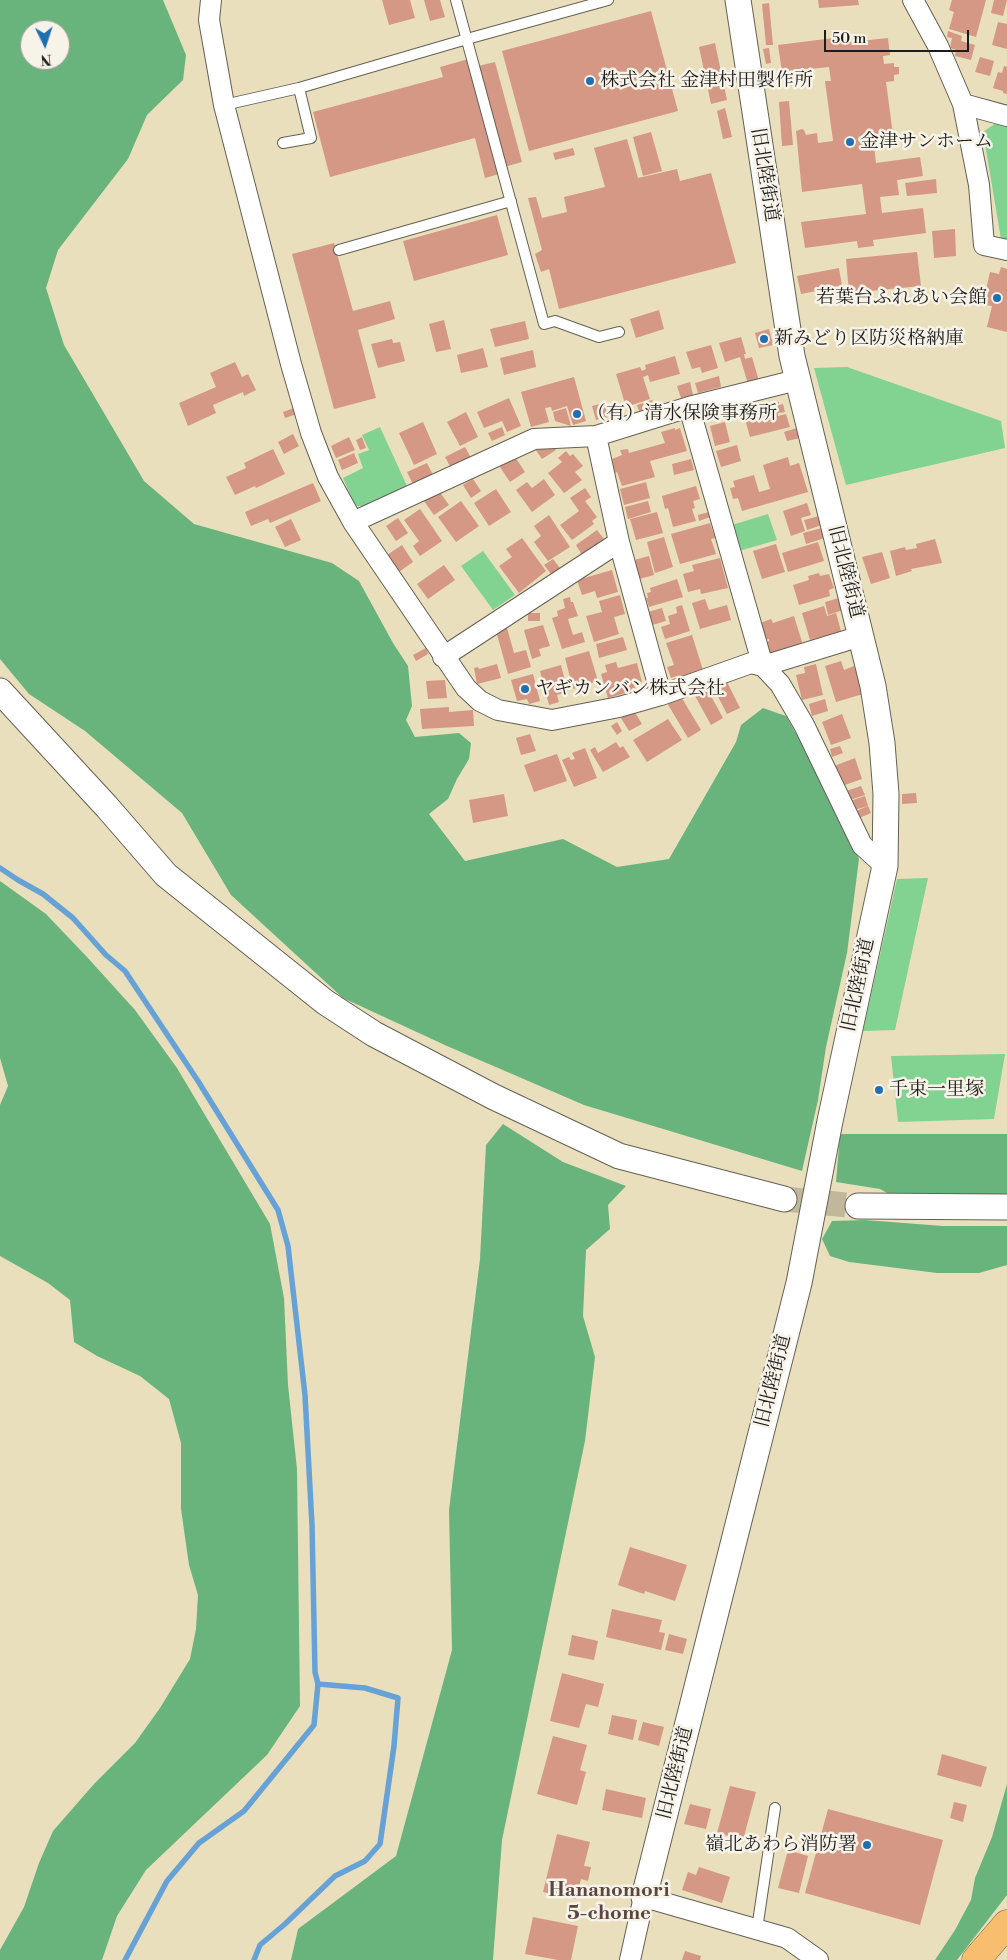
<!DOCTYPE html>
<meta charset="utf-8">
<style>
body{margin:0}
#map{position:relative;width:1007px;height:1960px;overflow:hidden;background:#eadfbc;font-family:"Libre Bodoni",serif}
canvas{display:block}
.north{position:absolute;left:20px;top:20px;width:50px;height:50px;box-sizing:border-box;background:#f7f3e8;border:1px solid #9f9d96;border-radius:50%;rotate:176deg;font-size:14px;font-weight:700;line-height:20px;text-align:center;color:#1c1c1c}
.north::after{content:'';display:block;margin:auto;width:18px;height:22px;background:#1f6fb2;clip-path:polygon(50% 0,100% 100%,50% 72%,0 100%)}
.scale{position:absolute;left:824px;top:30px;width:145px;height:22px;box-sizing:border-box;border:2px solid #1c1c1c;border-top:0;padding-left:6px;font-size:15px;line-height:18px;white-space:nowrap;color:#1c1c1c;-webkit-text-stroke:4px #f7f3e8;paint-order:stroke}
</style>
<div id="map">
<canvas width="1007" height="1960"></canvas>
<div class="north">N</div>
<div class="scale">50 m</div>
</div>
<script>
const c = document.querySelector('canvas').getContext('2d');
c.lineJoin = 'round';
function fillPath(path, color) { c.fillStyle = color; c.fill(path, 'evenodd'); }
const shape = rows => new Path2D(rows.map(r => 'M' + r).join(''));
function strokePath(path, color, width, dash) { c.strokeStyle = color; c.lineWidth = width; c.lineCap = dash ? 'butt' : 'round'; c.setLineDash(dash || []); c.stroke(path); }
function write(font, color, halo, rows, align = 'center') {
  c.font = font + ' "Libre Bodoni","Noto Serif JP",serif'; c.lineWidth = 5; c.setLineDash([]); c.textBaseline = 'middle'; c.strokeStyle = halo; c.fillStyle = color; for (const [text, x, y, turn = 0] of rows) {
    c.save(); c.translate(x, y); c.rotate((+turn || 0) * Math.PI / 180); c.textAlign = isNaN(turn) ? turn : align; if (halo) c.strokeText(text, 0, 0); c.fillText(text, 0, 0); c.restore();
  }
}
fillPath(shape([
 [996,123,1007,125,1007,241,1001,239,983,132],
 [847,367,1001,421,1005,448,846,485,814,368],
 [380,427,407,486,366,506,355,506,343,478,363,468,358,454,369,450,362,435],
 [768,514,777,540,739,551,732,525],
 [483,551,515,595,493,610,461,566],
 [928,878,895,1030,863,1031,897,879],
 [1005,1054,994,1119,898,1122,891,1056]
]), '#82d292');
fillPath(shape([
 [0,0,163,0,186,55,183,80,147,115,128,159,58,250,46,288,64,345,144,481,194,524,332,563,359,581,393,643,408,666,412,706,406,720,415,737,459,733,471,743,469,759,457,779,448,799,429,814,465,861,563,839,617,867,669,859,736,742,741,725,763,708,786,716,844,818,859,859,847,953,826,1047,818,1100,802,1171,584,1105,447,1046,343,998,231,895,182,813,85,731,29,694,0,659],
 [30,30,60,30,60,60,30,60],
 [0,881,46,914,87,957,135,1010,177,1068,270,1224,284,1298,288,1385,297,1469,300,1706,267,1755,146,1870,117,1916,102,1960,0,1960,0,1950,24,1907,39,1863,53,1831,94,1784,135,1743,160,1708,190,1659,196,1629,198,1595,189,1565,181,1509,181,1443,169,1399,140,1376,97,1356,74,1342,70,1300,48,1283,0,1256,0,1105,8,1086,0,1058],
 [503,1124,563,1162,626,1186,608,1205,610,1229,586,1250,583,1316,595,1357,585,1441,502,1840,493,1960,291,1960,298,1929,396,1856,452,1650,449,1510,480,1259,486,1145],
 [840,1134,1007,1134,1007,1194,898,1199,880,1189,836,1182],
 [865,1220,943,1226,1007,1226,1007,1265,979,1273,937,1273,849,1262,830,1256,822,1239,832,1221],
 [1007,1784,1007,1895,957,1960,935,1960,955,1930,971,1900,975,1878,992,1837]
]), '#69b47c');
strokePath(shape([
 [0,868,18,880,43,894,73,918,106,955,125,971,198,1081,278,1210,288,1246,305,1395,312,1525,315,1672,318,1684,365,1688,398,1698,394,1746,380,1844,365,1861,335,1876,285,1924,260,1945,254,1960],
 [125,1960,167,1881,199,1843,244,1811,314,1725,318,1684]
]), '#67a2d7', 5.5);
fillPath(shape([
 [382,0,410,0,415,18,389,25],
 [424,0,440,0,445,17,430,21],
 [818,0,858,0,859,5,819,8],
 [952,0,986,0,976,37,949,29,954,12,949,10],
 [994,0,1007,0,1003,16,991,13],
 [769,3,773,45,766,45,762,4],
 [651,11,678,111,529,151,502,51],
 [998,22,1007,24,1007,49,992,45],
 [948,31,962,36,961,41,975,45,971,60,955,56,956,50,950,48,952,38,947,37],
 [849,36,850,42,888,38,890,55,883,56,884,64,894,63,894,67,899,67,899,74,894,75,894,81,886,82,893,135,873,138,876,163,920,157,923,176,897,180,899,195,880,197,882,213,923,208,926,233,873,240,874,246,858,248,857,241,805,248,801,222,866,214,862,184,802,192,796,131,802,129,804,130,806,135,817,133,818,143,833,141,825,81,831,81,829,67,782,72,778,45],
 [715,43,727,100,711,104,699,47],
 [769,48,771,63,766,64,763,49],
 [980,57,994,61,990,76,975,72],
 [472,58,474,67,495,62,522,162,504,167,506,172,485,178,475,138,330,177,313,112,443,77,440,67],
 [1004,66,1007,67,1007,94,1003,93,1003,91,993,88,998,72,1002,73],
 [789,101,793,145,782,146,779,102],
 [725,108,732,137,723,139,717,111],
 [651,132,662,171,643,176,633,137],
 [627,139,638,178,677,169,680,181,711,173,736,263,559,309,549,269,541,272,535,254,542,250,528,198,536,197,542,218,567,212,564,197,605,187,594,148],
 [573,148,575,155,555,160,553,153],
 [936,179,937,193,907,196,905,183],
 [497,215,508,255,414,281,403,241],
 [955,229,956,256,934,258,932,231],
 [334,243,353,311,390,301,395,319,358,330,376,398,334,409,292,254],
 [917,252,921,286,849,293,846,259],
 [1001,267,1007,269,1007,332,987,327,992,306,985,305,989,290,986,290,990,272,999,274],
 [839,268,842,286,801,294,797,276],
 [659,310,664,329,636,338,630,319],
 [444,320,451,349,436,352,429,324],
 [525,321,529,339,495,347,490,329],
 [769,329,773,345,759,348,755,333],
 [741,337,746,354,744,354,745,359,752,357,759,381,748,384,740,357,725,362,719,343],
 [392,339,393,343,400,342,405,361,378,368,371,344],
 [711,345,718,368,702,373,700,367,692,369,686,352],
 [483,348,488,367,461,373,457,355],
 [533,350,536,367,504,375,500,358],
 [675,356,680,374,650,382,648,375,643,377,650,399,626,407,616,374,640,367,642,371,646,369,645,365],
 [235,362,242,377,248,374,256,390,244,396,243,392,213,405,216,413,188,426,179,403,216,387,210,373],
 [719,376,721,387,698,393,695,383],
 [574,377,586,421,573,425,567,406,552,411,551,407,545,408,549,422,531,427,521,392],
 [690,382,693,395,681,398,677,386],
 [509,398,521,426,507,432,502,421,484,428,477,412],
 [652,400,654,406,639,411,637,405],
 [775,402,779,402,779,405,783,404,785,412,778,413,778,416,786,414,790,427,750,437,743,412,775,404],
 [604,403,608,417,596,420,592,406],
 [294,408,297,414,285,418,283,412],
 [566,408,571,426,555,421,553,412],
 [466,412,478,437,460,446,447,422],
 [423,422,437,454,414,465,399,433],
 [725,422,730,442,715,446,710,426],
 [502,427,505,435,492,441,488,433],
 [675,428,675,430,680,428,687,451,650,461,655,477,622,486,617,472,615,473,612,459,622,455,620,450,628,449,629,453,665,443,661,432],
 [797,428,800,438,787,441,784,432],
 [293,434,299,446,284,454,278,442],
 [349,437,355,450,336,458,331,446],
 [362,437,366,448,360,450,356,440],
 [550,442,556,450,542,459,535,449],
 [737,445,741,461,721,467,716,451],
 [465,447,471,458,451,468,445,457],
 [273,449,285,474,256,488,255,486,235,495,226,477,246,468,244,463],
 [566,451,570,456,573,454,583,466,575,472,582,480,564,493,548,473,562,462,558,458],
 [354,453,358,463,342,470,338,460],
 [515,457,525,472,510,482,500,467],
 [788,457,790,466,799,463,808,492,742,511,738,498,733,499,730,488,735,487,733,481,754,475,759,492,770,489,763,465],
 [691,459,694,470,674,475,672,464],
 [427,463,433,475,413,484,407,472],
 [473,479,481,491,471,498,463,485],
 [544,479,555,495,532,512,516,490,527,482,532,488],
 [646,482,650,498,624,505,620,489],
 [313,483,321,501,270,523,268,519,251,526,245,512],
 [696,486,700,499,693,501,695,508,692,509,696,521,673,527,668,508,665,509,662,496],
 [585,488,591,497,585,501,597,517,592,521,594,524,572,540,560,525,579,511,570,498],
 [496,489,511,512,489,526,474,503],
 [439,491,449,505,434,515,424,501],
 [461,501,479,526,456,542,438,517],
 [648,501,651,512,628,519,625,507],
 [807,503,811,515,801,518,805,531,791,536,783,511],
 [420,509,442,541,420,556,413,546,419,541,404,520],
 [657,512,663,533,636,540,630,519],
 [709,512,710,517,699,521,698,515],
 [549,515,570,547,548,561,534,542,541,536,534,526],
 [819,516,822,525,807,530,804,520],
 [398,518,408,533,396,541,386,526],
 [291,519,301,540,285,547,275,527],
 [710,523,715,538,711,539,716,554,680,564,671,534],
 [822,528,825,538,806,544,803,533],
 [597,530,604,539,582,555,576,545],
 [664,537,673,567,655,573,647,542],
 [522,538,546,571,519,593,499,566,512,557,506,549],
 [935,539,942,563,911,569,912,571,896,576,890,551,905,547,906,550,917,548,916,544],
 [818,542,824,561,788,572,782,553],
 [776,544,785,572,762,579,753,551],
 [402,545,413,562,396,574,384,557],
 [882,552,890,578,871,584,862,557],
 [649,556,654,575,639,579,634,560],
 [720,558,728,588,701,594,700,589,688,592,683,574,694,571,692,565],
 [553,559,560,568,551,574,544,565],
 [444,565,455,580,428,599,417,584],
 [612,570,618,592,597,598,595,591,582,595,577,580],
 [819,573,820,576,829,574,834,588,829,590,830,596,799,605,793,585,809,580,808,576],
 [677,579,683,597,649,607,646,598,648,598,647,593,651,592,650,588],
 [620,595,625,614,614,617,619,634,594,642,586,616,602,612,599,601],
 [570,597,571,602,573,602,578,616,568,619,573,635,582,632,585,642,562,649,552,618,558,616,557,611,565,608,563,599],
 [839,598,843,610,828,615,825,602],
 [705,599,709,610,727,605,731,620,700,629,692,603],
 [682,605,690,631,665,639,661,627,670,624,668,616,677,613,676,607],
 [824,606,827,616,836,613,841,631,810,640,802,613],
 [662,608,666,621,652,625,648,612],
 [528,613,540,613,540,621,528,621],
 [794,616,803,645,768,657,764,643,769,641,769,639,764,640,758,624,771,619,773,623],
 [543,625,550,646,539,649,541,656,532,659,524,630],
 [507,628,514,653,526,650,531,667,508,674,496,631],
 [692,635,703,670,678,678,677,676,671,678,667,667,674,665,666,643],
 [623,637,627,650,599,658,596,644],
 [426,648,428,654,416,661,413,655],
 [589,651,598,681,573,689,565,658],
 [841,661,844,670,854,666,863,694,836,702,825,666],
 [616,662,618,668,637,663,642,682,634,685,636,690,608,698,601,674,607,672,605,665],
 [497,664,501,678,477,684,474,668,478,667,479,669],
 [816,664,823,695,802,700,796,675,805,673,804,667],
 [561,665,568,692,557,695,559,702,549,705,540,671],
 [533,674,540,701,529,704,527,699,517,701,511,680],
 [445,680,447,698,428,699,426,681],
 [726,680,740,708,727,714,713,687],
 [706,687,723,718,711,725,694,694],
 [680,695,701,730,688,738,667,703],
 [825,699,828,711,812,716,809,704],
 [449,707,449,712,473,710,474,726,422,729,420,709],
 [634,711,642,724,629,731,621,718],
 [842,714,851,738,831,745,822,722],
 [668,719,682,740,647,762,633,740],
 [617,722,622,731,617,735,611,726],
 [530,734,536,751,521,755,516,738],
 [616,742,620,748,623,746,630,757,603,772,590,750,595,747,598,753],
 [840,746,843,753,832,757,830,749],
 [585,748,597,778,574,787,562,760,569,757,571,760,575,759,572,753],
 [557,754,567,781,534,792,524,765],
 [855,758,862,779,842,786,834,766],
 [861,786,865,795,850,800,846,791],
 [916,793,917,803,902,804,902,794],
 [504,794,508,816,473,823,469,800],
 [865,796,868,806,854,810,850,801],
 [868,806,871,813,859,818,856,811],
 [630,1547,687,1565,675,1601,645,1591,644,1594,618,1585],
 [612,1609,662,1620,659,1632,665,1633,661,1650,606,1637],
 [669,1634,687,1639,683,1654,665,1650],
 [572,1635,598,1641,594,1660,568,1655],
 [562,1673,604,1684,598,1707,586,1704,579,1728,550,1721],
 [612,1715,637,1720,633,1740,608,1734],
 [643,1722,664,1727,659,1746,638,1740],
 [553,1736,587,1745,580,1770,586,1772,577,1805,537,1794],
 [942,1754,987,1767,981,1787,937,1775],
 [730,1786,756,1792,743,1840,717,1833],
 [606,1789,646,1798,642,1818,602,1810],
 [954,1802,967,1805,963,1822,950,1818],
 [690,1804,711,1809,706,1829,684,1824],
 [828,1809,943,1840,920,1925,805,1893],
 [557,1834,590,1842,584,1866,591,1867,588,1881,581,1879,576,1899,543,1892],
 [788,1850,808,1856,799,1893,778,1888],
 [699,1867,730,1877,722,1903,682,1890,688,1872,696,1875],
 [533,1917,578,1926,571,1960,558,1960,525,1954],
 [685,1951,701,1956,700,1960,682,1960]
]), '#d49884');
strokePath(shape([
 [784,1199,858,1206]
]), '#c1b89c', 25, [25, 12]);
const service = shape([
 [456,0,544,324,555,321,599,337,619,332],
 [224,105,299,88,467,39,608,0],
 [283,143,311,138,299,88],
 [339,250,511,201],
 [757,1929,775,1808]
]);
const minor = shape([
 [211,0,209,20,224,105,291,364,311,433,328,477,353,522,466,688,480,701,498,710,552,720,619,707,661,695,751,663,763,666,780,684,804,725,862,845,885,866],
 [913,0,938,46,963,104,979,185,984,245,1007,250],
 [963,104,1007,116],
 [689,407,763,666,861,636],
 [596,436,619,542,661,695],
 [353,522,534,439,596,436,689,407,797,380],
 [443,657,619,542],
 [630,1960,644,1897,787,1938,818,1960]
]);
const tertiary = shape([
 [0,691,107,807,166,875,325,1002,374,1034,494,1097,619,1156,784,1199],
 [858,1206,1007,1207],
 [644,1897,799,1283,830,1121,885,866,886,794,882,743,873,686,792,356,738,0]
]);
const primary = shape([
 [976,1960,1007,1924]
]);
strokePath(service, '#646054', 12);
strokePath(minor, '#646054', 22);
strokePath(tertiary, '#646054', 27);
strokePath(primary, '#646054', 29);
strokePath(service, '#fff', 10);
strokePath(minor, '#fff', 20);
strokePath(tertiary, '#fff', 25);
strokePath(primary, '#f9be6d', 28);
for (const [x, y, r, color] of [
 [590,81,5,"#1f6fb2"],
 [850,142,5,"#1f6fb2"],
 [997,298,5,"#1f6fb2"],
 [764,339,5,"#1f6fb2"],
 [577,414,5,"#1f6fb2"],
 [525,689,5,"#1f6fb2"],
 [879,1090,5,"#1f6fb2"],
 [867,1845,5,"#1f6fb2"]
]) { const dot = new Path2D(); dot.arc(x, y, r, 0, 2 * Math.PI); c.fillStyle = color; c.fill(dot); strokePath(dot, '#f7f3e8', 2); }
write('19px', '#1c1c1c', '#f7f3e8', [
 ["株式会社 金津村田製作所",600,81],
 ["金津サンホーム",860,142],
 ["若葉台ふれあい会館",987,298,"right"],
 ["新みどり区防災格納庫",774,339],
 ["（有）清水保険事務所",587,414],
 ["ヤギカンバン株式会社",535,689],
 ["千束一里塚",889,1090],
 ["嶺北あわら消防署",857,1845,"right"]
], 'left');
write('19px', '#1c1c1c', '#f7f3e8', [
 ["旧北陸街道",764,175,81],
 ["旧北陸街道",845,572,76],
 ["旧北陸街道",859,985,-78],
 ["旧北陸街道",774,1381,-76],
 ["旧北陸街道",676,1773,-76]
]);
write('bold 20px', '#5c4740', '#f7f3e8', [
 ["Hananomori",609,1891],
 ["5-chome",609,1914]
]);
</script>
